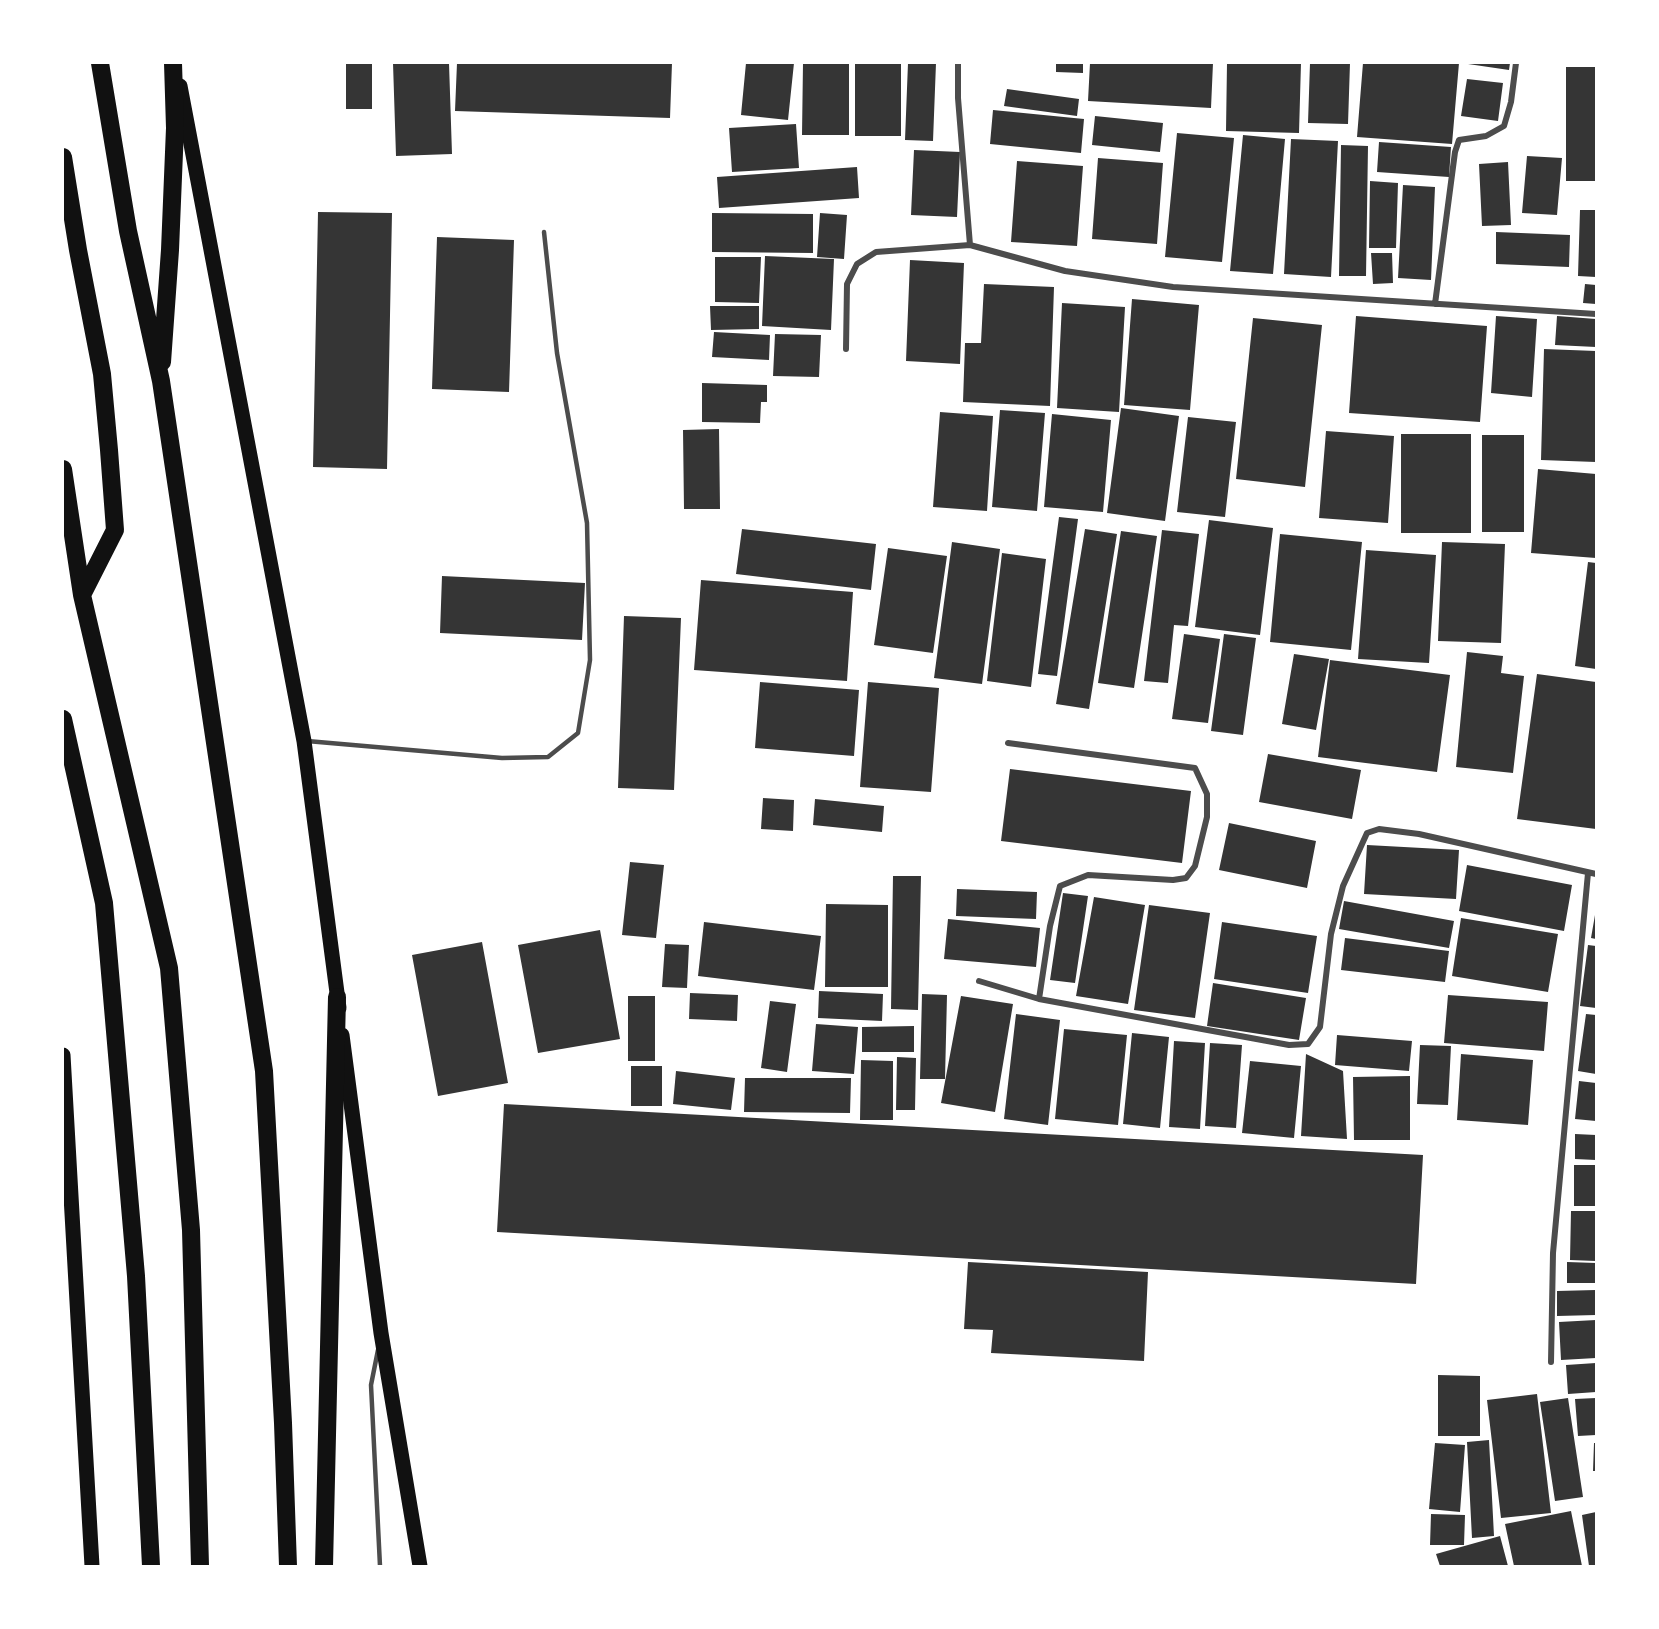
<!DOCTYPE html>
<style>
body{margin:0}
#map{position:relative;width:1659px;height:1629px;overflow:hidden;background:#fff;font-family:Bitter,serif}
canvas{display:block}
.frame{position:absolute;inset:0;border:64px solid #fff;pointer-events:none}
</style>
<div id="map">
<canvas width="1659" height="1629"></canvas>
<div class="frame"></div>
</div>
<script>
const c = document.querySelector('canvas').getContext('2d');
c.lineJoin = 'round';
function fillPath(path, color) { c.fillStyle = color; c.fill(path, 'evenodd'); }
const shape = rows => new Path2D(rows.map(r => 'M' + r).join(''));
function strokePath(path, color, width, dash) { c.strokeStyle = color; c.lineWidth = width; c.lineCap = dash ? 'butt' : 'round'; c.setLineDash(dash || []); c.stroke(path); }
fillPath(shape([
 [346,63,372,63,372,109,346,109],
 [393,63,449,63,452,154,396,156],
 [457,63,672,63,670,118,455,111],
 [746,63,794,63,788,120,741,115],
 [803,63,849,63,849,135,802,135],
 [855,63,901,63,901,136,855,136],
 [908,63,936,63,933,141,905,140],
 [1056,63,1083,63,1083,73,1056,72],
 [1090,63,1213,63,1211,108,1088,101],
 [1227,63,1301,63,1299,133,1226,131],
 [1310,63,1350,63,1348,124,1308,123],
 [1363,63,1459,63,1452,144,1357,137],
 [1468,63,1510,63,1509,70,1468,64],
 [1566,67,1596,67,1596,181,1566,181],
 [1467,79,1503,83,1498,121,1461,116],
 [1007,89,1079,99,1077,116,1004,106],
 [993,110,1084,119,1081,153,990,144],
 [1095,116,1163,123,1160,152,1092,145],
 [796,124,799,168,732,172,729,128],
 [1177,133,1234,138,1222,262,1165,257],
 [1243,135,1285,139,1273,274,1230,271],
 [1291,139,1338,141,1331,277,1284,274],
 [1379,142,1451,147,1449,177,1377,172],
 [1341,145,1368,146,1366,276,1339,276],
 [914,150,960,152,957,217,911,215],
 [1527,156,1562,158,1557,215,1522,213],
 [1098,158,1163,163,1157,244,1092,239],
 [1017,161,1083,166,1077,246,1011,242],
 [1508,162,1511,225,1482,226,1479,164],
 [857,167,859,198,719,208,717,177],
 [1370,181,1398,183,1396,248,1369,248],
 [1403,185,1435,187,1431,280,1398,278],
 [1580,210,1596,210,1596,277,1578,276],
 [318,212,392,213,387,469,313,467],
 [712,213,813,214,813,253,712,252],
 [820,213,847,215,844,259,817,257],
 [1496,232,1570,235,1569,267,1496,264],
 [437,237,514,240,509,392,432,389],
 [1371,253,1392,253,1393,283,1373,284],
 [765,256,834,259,831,330,762,326],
 [715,257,761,257,759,303,715,302],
 [910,260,964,263,960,364,906,361],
 [984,284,1054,287,1050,406,963,402,965,343,981,343],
 [1585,284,1596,285,1596,304,1583,303],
 [1132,299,1199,305,1190,410,1124,405],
 [1062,303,1125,307,1119,412,1057,408],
 [710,306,759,306,759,329,711,330],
 [1356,316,1487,326,1480,422,1349,413],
 [1496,316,1537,319,1532,397,1491,393],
 [1557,316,1596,319,1596,347,1555,345],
 [1253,318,1322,325,1305,487,1236,479],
 [714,332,770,335,769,360,712,357],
 [775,334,821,335,819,377,773,376],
 [1544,349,1596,351,1596,462,1541,460],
 [702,383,767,385,767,402,761,402,760,423,702,422],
 [1121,408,1179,416,1165,521,1107,513],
 [1000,410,1045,413,1037,511,992,507],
 [940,412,993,416,987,511,933,507],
 [1052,414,1111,420,1103,512,1044,507],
 [1188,417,1236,422,1225,517,1177,512],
 [719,429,720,509,684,509,683,430],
 [1326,431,1394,436,1388,523,1319,518],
 [1401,434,1471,434,1471,533,1401,533],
 [1482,435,1524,435,1524,532,1482,532],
 [1538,469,1596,474,1596,558,1531,553],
 [1059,517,1078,519,1057,676,1038,674],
 [1209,520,1273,528,1260,635,1195,627],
 [742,529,876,544,871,590,736,574],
 [1085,529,1117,534,1089,709,1056,704],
 [1162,530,1199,534,1188,626,1174,625,1168,683,1144,681],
 [1121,531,1157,536,1134,688,1098,683],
 [1280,534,1362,542,1351,650,1270,642],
 [952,542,1000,549,982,684,934,678],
 [1442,542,1505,544,1501,643,1438,641],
 [888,548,947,556,933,653,874,645],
 [1366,550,1436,555,1429,663,1358,659],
 [1002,553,1046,559,1031,687,987,681],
 [1588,562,1596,563,1596,669,1575,666],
 [442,576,585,583,582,640,440,633],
 [701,580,853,592,847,681,694,670],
 [624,616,681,618,674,790,618,788],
 [1184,634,1220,639,1208,723,1172,719],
 [1224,634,1256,638,1243,735,1211,731],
 [1467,652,1503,656,1501,673,1524,676,1513,773,1456,767],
 [1294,654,1329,659,1316,730,1282,724],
 [1330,660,1450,675,1437,772,1318,757],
 [1537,674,1596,682,1596,829,1517,819],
 [760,682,859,690,854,756,755,748],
 [868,682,939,688,931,792,860,787],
 [1268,754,1361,770,1352,819,1259,802],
 [1010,769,1191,791,1182,863,1001,841],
 [763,798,794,800,793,831,761,829],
 [815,799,884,806,882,832,813,825],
 [1229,823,1316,841,1307,888,1219,870],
 [1367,845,1459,850,1456,899,1364,894],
 [630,862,664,865,656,938,622,935],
 [1467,865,1572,885,1564,931,1459,911],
 [893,876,921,876,918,1010,891,1009],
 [957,889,1037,892,1036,919,956,916],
 [1063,893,1088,896,1075,983,1050,980],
 [1094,897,1145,905,1128,1004,1076,996],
 [1344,901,1454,921,1449,948,1339,929],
 [826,904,888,905,888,987,825,987],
 [1149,905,1210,913,1195,1018,1134,1010],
 [1595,915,1596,915,1596,939,1591,938],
 [1461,918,1558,934,1548,992,1452,976],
 [948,919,1040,928,1036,967,944,959],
 [704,922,821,936,814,990,698,976],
 [1222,922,1317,936,1308,993,1214,979],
 [600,930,620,1039,538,1053,518,945],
 [1345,938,1449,951,1445,982,1341,970],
 [482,942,508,1083,438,1096,412,955],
 [665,944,689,945,687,988,662,987],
 [1588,945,1596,946,1596,1008,1580,1006],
 [1213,983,1306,998,1299,1040,1207,1026],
 [819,991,883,994,882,1021,818,1018],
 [690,993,738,995,737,1021,689,1019],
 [922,994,947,995,945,1079,920,1079],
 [1448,995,1548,1002,1544,1051,1444,1043],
 [628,996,655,996,655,1061,628,1061],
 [961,996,1013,1004,995,1112,941,1103],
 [770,1001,796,1004,787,1072,761,1068],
 [1016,1014,1060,1020,1048,1125,1004,1119],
 [1586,1014,1596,1015,1596,1074,1578,1071],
 [816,1024,858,1027,854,1074,812,1071],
 [914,1026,914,1052,862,1052,862,1027],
 [1064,1029,1127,1035,1118,1125,1055,1119],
 [1132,1033,1169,1037,1160,1128,1123,1124],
 [1337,1035,1412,1041,1409,1071,1335,1065],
 [1174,1041,1205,1043,1200,1129,1169,1127],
 [1210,1043,1242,1045,1236,1128,1205,1126],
 [1420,1045,1451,1046,1448,1105,1417,1104],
 [1306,1054,1343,1071,1347,1139,1301,1136],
 [1461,1054,1533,1060,1528,1125,1457,1120],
 [897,1057,916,1058,915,1110,896,1110],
 [861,1060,893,1061,893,1120,860,1120],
 [1250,1061,1301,1066,1294,1138,1242,1133],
 [631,1066,662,1066,662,1106,631,1106],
 [676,1071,735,1078,731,1110,673,1104],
 [1410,1076,1410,1140,1354,1140,1353,1077],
 [745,1078,851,1078,850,1113,744,1112],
 [1579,1081,1596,1083,1596,1121,1575,1119],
 [504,1104,1423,1155,1416,1284,497,1232],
 [1575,1134,1596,1135,1596,1160,1575,1159],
 [1574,1165,1596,1165,1596,1206,1574,1206],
 [1571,1211,1596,1211,1596,1261,1570,1260],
 [968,1262,1148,1272,1144,1361,991,1353,993,1330,964,1329],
 [1567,1262,1596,1263,1596,1283,1567,1283],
 [1596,1290,1596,1315,1557,1316,1557,1291],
 [1596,1320,1596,1358,1561,1360,1559,1322],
 [1596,1363,1596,1392,1568,1394,1566,1365],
 [1438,1375,1480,1376,1480,1436,1438,1436],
 [1537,1394,1551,1513,1501,1518,1487,1400],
 [1568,1398,1583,1497,1555,1501,1540,1402],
 [1596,1398,1596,1435,1578,1436,1575,1399],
 [1489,1440,1494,1536,1472,1538,1467,1442],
 [1435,1443,1465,1445,1460,1512,1429,1509],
 [1594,1443,1596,1443,1596,1471,1593,1471],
 [1571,1511,1582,1566,1514,1566,1505,1524],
 [1596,1512,1596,1566,1589,1566,1582,1515],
 [1431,1514,1465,1515,1464,1545,1430,1545],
 [1500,1536,1508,1566,1440,1566,1436,1554]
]), '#353535');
strokePath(shape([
 [307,741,502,758,548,757,578,733,590,660,587,523,557,353,544,232],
 [378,1350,371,1385,380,1566]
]), '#4c4c4c', 4.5);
strokePath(shape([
 [958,63,958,98,970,245],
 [1435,304,1455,152,1459,140,1486,136,1504,126,1511,102,1516,63],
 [846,349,847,284,857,264,876,252,970,245,1065,271,1173,287,1596,314],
 [1008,743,1195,768,1207,794,1207,817,1195,866,1186,878,1173,880,1088,875,1060,886,1050,926,1039,999],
 [979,981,1039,999,1289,1045,1308,1044,1320,1027,1331,934,1343,886,1367,833,1379,829,1419,834,1596,874],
 [1551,1362,1553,1253,1588,873]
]), '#4c4c4c', 6);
strokePath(shape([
 [180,86,304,741,339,1008],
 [342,1035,381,1333,420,1566],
 [63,1055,92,1566]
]), '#111', 15);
strokePath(shape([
 [100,63,128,231,161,381,264,1071,283,1423,288,1566],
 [63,157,78,250,102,374,109,450,115,530,82,595],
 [162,362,170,250,175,128,173,63],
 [63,469,82,595,169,968,191,1230,200,1566],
 [63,719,104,903,136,1276,151,1566],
 [324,1566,337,997]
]), '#111', 18);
</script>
